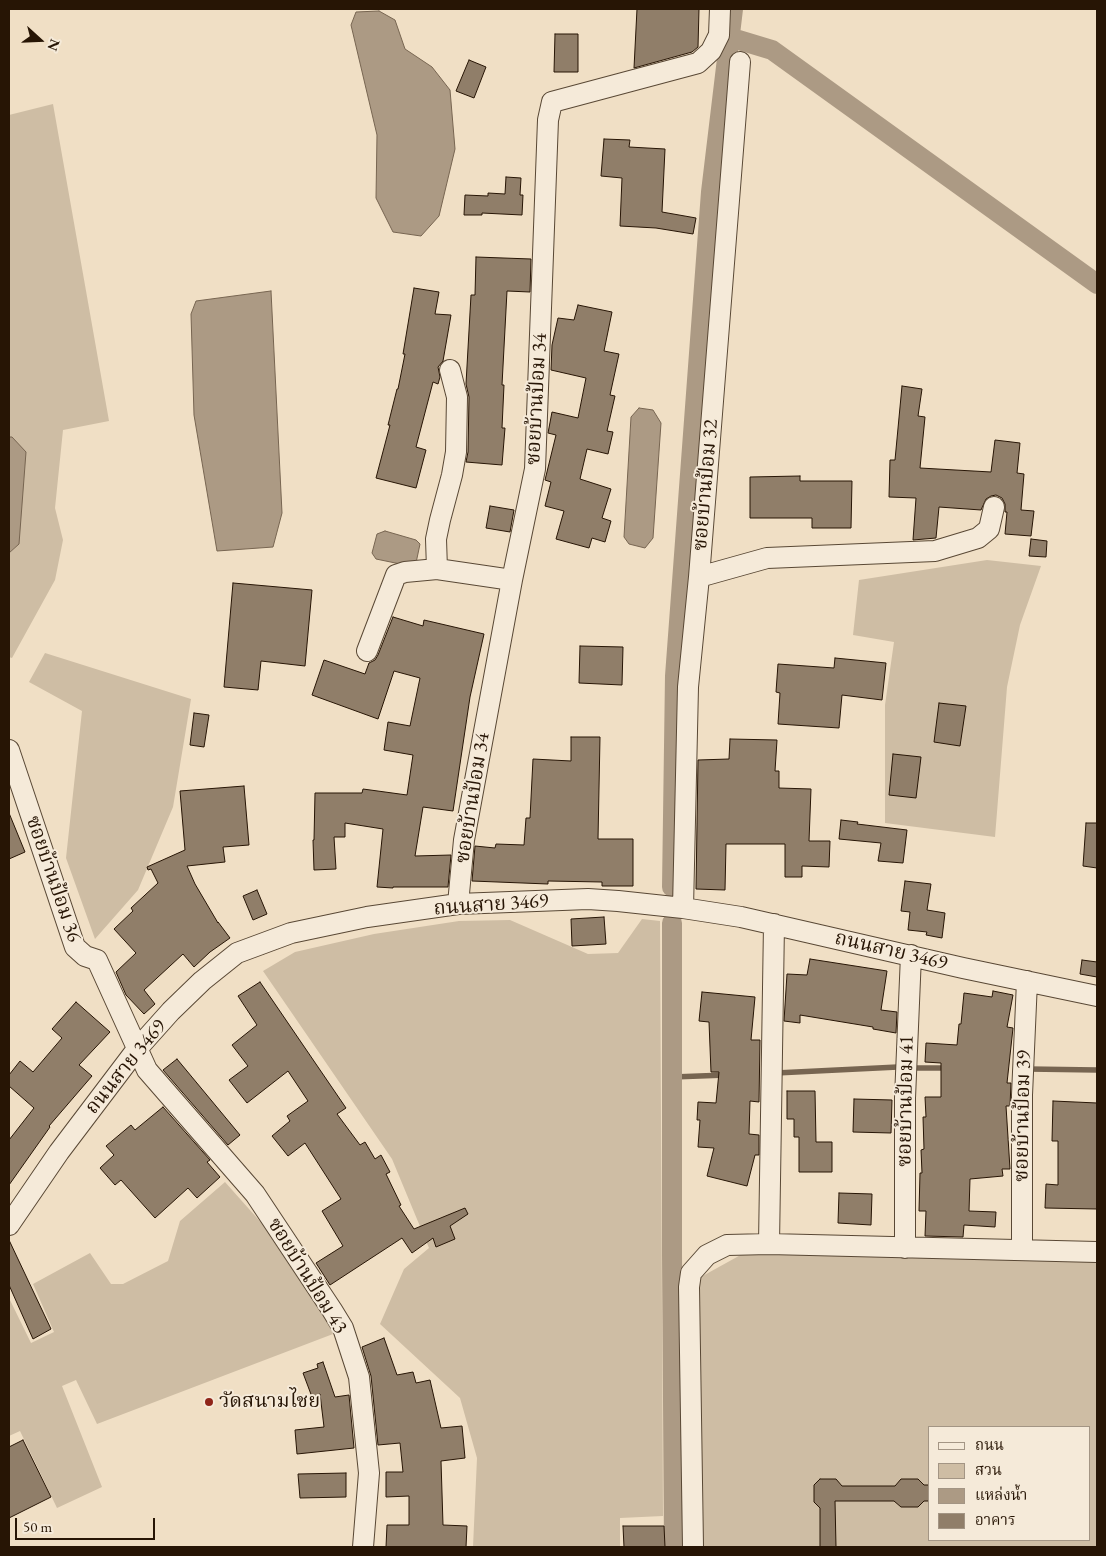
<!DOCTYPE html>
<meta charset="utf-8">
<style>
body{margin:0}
#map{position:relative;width:1106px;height:1556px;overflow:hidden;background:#f0dfc5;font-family:"EB Garamond","Noto Serif Thai",serif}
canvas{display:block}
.frame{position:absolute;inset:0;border:10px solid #271505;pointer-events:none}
.legend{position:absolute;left:928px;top:1426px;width:162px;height:115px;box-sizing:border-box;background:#f5ead9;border:1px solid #a39584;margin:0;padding:6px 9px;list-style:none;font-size:15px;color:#271505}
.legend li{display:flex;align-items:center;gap:10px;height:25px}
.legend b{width:25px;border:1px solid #a39584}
.north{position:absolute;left:15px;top:15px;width:50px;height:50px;-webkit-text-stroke:4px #f5ead9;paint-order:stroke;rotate:110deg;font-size:14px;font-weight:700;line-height:20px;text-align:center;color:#271505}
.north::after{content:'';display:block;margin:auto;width:18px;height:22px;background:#271505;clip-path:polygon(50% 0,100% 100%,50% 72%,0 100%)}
.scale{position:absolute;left:15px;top:1518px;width:140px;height:22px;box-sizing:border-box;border:2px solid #271505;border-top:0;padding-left:6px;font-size:15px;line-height:18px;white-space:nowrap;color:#271505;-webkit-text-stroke:4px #f5ead9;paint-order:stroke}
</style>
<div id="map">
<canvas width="1106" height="1556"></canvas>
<div class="frame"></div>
<ul class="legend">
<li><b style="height:6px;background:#f5ead9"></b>ถนน</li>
<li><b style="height:14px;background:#cebda4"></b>สวน</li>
<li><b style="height:14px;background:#ac9a84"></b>แหล่งน้ำ</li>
<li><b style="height:14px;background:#907e69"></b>อาคาร</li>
</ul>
<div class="north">N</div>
<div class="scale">50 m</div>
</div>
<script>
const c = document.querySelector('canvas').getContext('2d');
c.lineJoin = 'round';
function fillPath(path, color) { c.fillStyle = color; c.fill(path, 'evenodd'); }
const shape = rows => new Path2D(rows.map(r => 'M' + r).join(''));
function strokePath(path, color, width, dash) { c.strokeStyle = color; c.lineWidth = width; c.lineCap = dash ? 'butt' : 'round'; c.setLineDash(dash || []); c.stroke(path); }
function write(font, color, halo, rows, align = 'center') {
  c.font = font + ' "EB Garamond","Noto Serif Thai",serif'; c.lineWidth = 4; c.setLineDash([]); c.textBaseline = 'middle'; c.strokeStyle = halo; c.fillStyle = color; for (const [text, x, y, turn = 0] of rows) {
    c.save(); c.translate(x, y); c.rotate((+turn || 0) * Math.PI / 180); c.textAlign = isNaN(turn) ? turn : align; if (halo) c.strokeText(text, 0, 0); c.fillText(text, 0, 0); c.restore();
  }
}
fillPath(shape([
 [53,104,109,421,63,430,55,508,63,540,55,580,12,658,9,657,9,553,19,544,12,437,9,437,9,115],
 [987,560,1041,566,1020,625,1007,687,995,837,885,823,885,705,894,642,853,635,859,580],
 [45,653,191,699,173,807,138,890,95,939,66,858,82,711,29,682],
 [642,919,660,921,663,1516,620,1518,620,1547,473,1547,477,1458,460,1398,380,1324,404,1269,429,1248,392,1159,263,971,295,952,374,934,459,921,510,920,588,954,618,953],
 [225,1182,265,1227,323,1313,333,1334,97,1424,76,1380,62,1386,102,1487,57,1508,20,1431,9,1436,9,1298,31,1343,54,1332,33,1284,90,1253,111,1284,123,1284,168,1261,180,1221],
 [746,1252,1097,1260,1097,1547,703,1547,699,1278],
 [930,1427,1090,1427,1090,1540,930,1540]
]), '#cebda4');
const water = shape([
 [379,11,395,20,405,49,432,67,450,90,455,149,439,216,421,236,393,232,376,198,377,135,351,25,356,12,379,11],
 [271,291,282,513,273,547,217,551,194,415,191,314,196,301,271,291],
 [639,408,653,410,661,423,653,538,645,548,629,544,624,537,631,417,639,408],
 [9,437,12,437,26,452,19,544,9,553,9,437],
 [385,531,416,540,420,544,416,563,410,566,376,559,372,553,377,534,385,531]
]);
fillPath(water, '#ac9a84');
strokePath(water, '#776551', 1);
strokePath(shape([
 [912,1068,947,1068],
 [1028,1069,1097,1070],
 [776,1073,898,1067],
 [673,1077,726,1075]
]), '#776551', 5.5);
strokePath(shape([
 [729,37,772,50,1097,284],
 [672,887,675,676,711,192,733,9],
 [672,923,672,1254,674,1547]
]), '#ac9a84', 20);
const building = shape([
 [637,9,699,9,698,47,692,52,634,68,637,9],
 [555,34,578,34,578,72,554,72,555,34],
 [469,60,486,67,474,98,456,91,469,60],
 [604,139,630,140,629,147,665,149,662,212,696,218,693,234,656,228,620,226,622,178,601,176,604,139],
 [506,177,521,178,520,195,523,195,522,215,482,213,482,215,464,215,465,195,488,196,488,193,505,194,506,177],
 [476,257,531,259,530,292,507,291,502,385,504,385,502,428,505,428,502,465,466,462,468,452,469,397,466,384,471,295,475,295,476,257],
 [414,288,439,292,435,314,451,315,443,361,438,367,440,377,438,384,433,382,416,447,426,450,416,488,376,478,390,425,388,425,397,389,398,389,405,354,403,354,414,288],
 [578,305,612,312,604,351,619,354,610,395,615,396,607,431,613,432,608,454,587,449,580,479,611,489,602,518,611,521,605,542,592,538,589,548,556,539,564,511,545,506,551,482,545,480,556,435,548,433,552,412,578,418,586,378,551,370,552,345,558,318,574,320,578,305],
 [902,386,922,389,918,416,925,417,920,468,991,472,995,440,1020,443,1017,473,1024,474,1021,510,1034,511,1031,536,1005,534,1007,512,1005,512,1005,504,1002,498,996,495,991,496,986,499,981,510,939,507,936,538,913,540,916,498,889,497,890,460,895,460,902,386],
 [800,476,800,481,852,481,851,528,812,528,812,518,750,518,750,477,800,476],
 [490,506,514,510,510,532,486,528,490,506],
 [1031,539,1047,541,1046,557,1029,556,1031,539],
 [233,583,312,590,305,666,261,661,258,690,224,687,233,583],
 [393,617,423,626,424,620,484,634,470,697,453,811,423,807,415,856,451,855,448,887,393,887,393,888,377,887,383,829,345,823,345,837,334,837,336,869,314,870,313,840,314,840,315,793,362,793,363,789,407,795,413,755,384,750,388,722,410,726,420,678,394,671,378,719,312,695,324,660,365,674,369,663,375,660,378,655,393,617],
 [580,646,623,647,622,685,579,683,580,646],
 [835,658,886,663,882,700,842,695,839,728,778,724,780,693,776,692,778,664,834,668,835,658],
 [939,703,966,706,960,746,934,742,939,703],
 [194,713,209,715,204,747,190,745,194,713],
 [571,737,600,737,598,839,633,839,633,886,602,886,602,882,548,881,548,884,472,881,475,846,495,848,496,844,524,845,526,818,530,818,533,759,571,761,571,737],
 [730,739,777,740,775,771,779,771,779,788,811,789,809,841,830,841,829,867,802,866,802,877,785,877,785,844,726,844,725,890,696,889,698,760,729,759,730,739],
 [893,754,921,757,916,798,889,795,893,754],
 [244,786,249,845,223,847,225,862,187,866,195,884,218,923,218,922,230,938,210,952,194,967,183,954,144,990,155,1004,144,1014,126,995,116,972,136,953,114,929,133,911,131,908,158,883,151,869,148,870,147,867,185,850,180,791,244,786],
 [9,813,25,852,9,859,9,813],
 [841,820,858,822,857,824,907,830,903,863,878,861,881,843,839,839,841,820],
 [1086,823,1097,823,1097,868,1083,866,1086,823],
 [905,881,931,884,927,910,945,913,942,938,926,935,927,932,908,930,910,912,901,911,905,881],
 [257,890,267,914,253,920,243,896,257,890],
 [604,917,606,944,572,946,571,919,604,917],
 [810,959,887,971,881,1010,897,1012,896,1033,873,1029,873,1027,800,1015,800,1023,784,1021,787,974,807,975,810,959],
 [1082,960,1097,962,1097,977,1080,974,1082,960],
 [260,982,346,1108,337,1114,360,1145,365,1142,375,1159,381,1155,390,1172,386,1174,401,1205,399,1206,414,1229,465,1208,468,1214,450,1226,455,1239,436,1247,433,1238,412,1253,402,1238,330,1285,316,1263,343,1246,322,1211,341,1199,305,1143,288,1156,272,1136,290,1121,287,1116,308,1101,288,1071,247,1103,229,1080,248,1066,232,1045,257,1025,238,996,260,982],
 [993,991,1013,995,1007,1027,1013,1028,1007,1083,1011,1083,1010,1106,1006,1106,1010,1169,1002,1169,1003,1176,970,1179,969,1211,996,1212,995,1227,964,1225,963,1237,925,1236,926,1211,919,1211,920,1173,922,1173,921,1150,924,1149,923,1117,926,1117,925,1097,941,1097,941,1063,925,1062,926,1043,957,1045,959,1024,961,1024,964,993,992,997,993,991],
 [702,992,755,997,751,1040,760,1040,759,1102,750,1101,749,1134,759,1135,759,1155,755,1155,747,1186,707,1176,714,1148,698,1147,700,1120,697,1120,698,1102,716,1103,719,1072,711,1072,709,1022,699,1021,702,992],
 [76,1002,110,1032,79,1065,92,1076,49,1126,50,1127,9,1185,9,1140,34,1108,9,1086,9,1075,20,1061,33,1072,62,1038,52,1029,76,1002],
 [177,1059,240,1135,228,1145,163,1070,177,1059],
 [787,1091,815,1091,816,1142,832,1142,832,1172,799,1172,799,1137,794,1137,794,1119,787,1119,787,1091],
 [854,1099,892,1100,891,1133,853,1132,854,1099],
 [1053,1101,1097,1103,1097,1209,1045,1208,1046,1184,1058,1185,1058,1141,1052,1141,1053,1101],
 [163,1107,210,1160,207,1162,220,1177,197,1198,188,1188,155,1218,121,1180,115,1185,100,1168,114,1155,106,1146,131,1125,135,1130,163,1107],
 [839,1193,872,1194,871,1225,838,1223,839,1193],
 [9,1240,51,1329,33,1339,9,1285,9,1240],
 [384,1338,397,1375,413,1372,416,1383,430,1380,441,1428,462,1426,465,1458,441,1461,443,1525,467,1526,466,1547,386,1547,387,1525,409,1525,409,1496,386,1497,386,1472,403,1472,400,1443,378,1445,371,1376,362,1347,384,1338],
 [323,1362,335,1397,349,1395,354,1448,297,1454,295,1430,324,1427,320,1394,312,1397,303,1373,318,1368,317,1364,323,1362],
 [23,1440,51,1497,9,1518,9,1447,23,1440],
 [346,1473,346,1497,300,1498,298,1474,346,1473],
 [820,1479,836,1479,842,1486,895,1486,901,1479,918,1479,924,1485,930,1485,930,1501,924,1501,918,1507,901,1507,894,1501,835,1501,836,1547,820,1547,820,1508,814,1502,814,1485,820,1479],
 [623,1526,664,1526,665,1547,624,1547,623,1526]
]);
fillPath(building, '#907e69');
strokePath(building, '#271505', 1);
const minor = shape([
 [437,569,436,539,440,520,452,475,456,452,457,397,450,370],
 [699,577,767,558,935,551,978,538,989,529,994,507],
 [367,651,396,575,405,572,437,569,512,580],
 [9,750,75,947,85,956,97,960,147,1070,255,1194,332,1310,343,1328,359,1377,369,1473,363,1547],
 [458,904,464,840,512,580,535,469,548,120,552,102,698,63,711,51,719,35,720,9],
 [683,908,688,687,699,577,740,62],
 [9,1225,59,1152,137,1049,171,1011,202,981,237,953,291,933,367,917,458,904,588,899,618,901,683,908,741,917,963,968,1097,996],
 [769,1244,774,924],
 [905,1248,905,1098,911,955],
 [1022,1250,1022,1095,1027,981],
 [693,1547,689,1287,691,1273,707,1255,727,1245,769,1244,1097,1252]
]);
strokePath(minor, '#594835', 22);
strokePath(minor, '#f5ead9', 20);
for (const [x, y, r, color] of [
 [209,1402,5,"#8f2418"]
]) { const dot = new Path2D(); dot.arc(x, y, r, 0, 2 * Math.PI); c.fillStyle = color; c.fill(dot); strokePath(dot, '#f5ead9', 2); }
write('20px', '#271505', '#f5ead9', [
 ["ซอยบ้านป้อม 34",537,399,-87],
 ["ซอยบ้านป้อม 32",706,485,-85],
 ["ซอยบ้านป้อม 34",473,798,-81],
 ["ซอยบ้านป้อม 36",53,879,71],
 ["ถนนสาย 3469",491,905,-4],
 ["ถนนสาย 3469",891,951,13],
 ["ถนนสาย 3469",126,1067,-51],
 ["ซอยบ้านป้อม 41",906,1101,-89],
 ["ซอยบ้านป้อม 39",1023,1116,-89],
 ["ซอยบ้านป้อม 43",307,1276,58]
]);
write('20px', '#271505', '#f5ead9', [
 ["วัดสนามไชย",219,1402]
], 'left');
</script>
